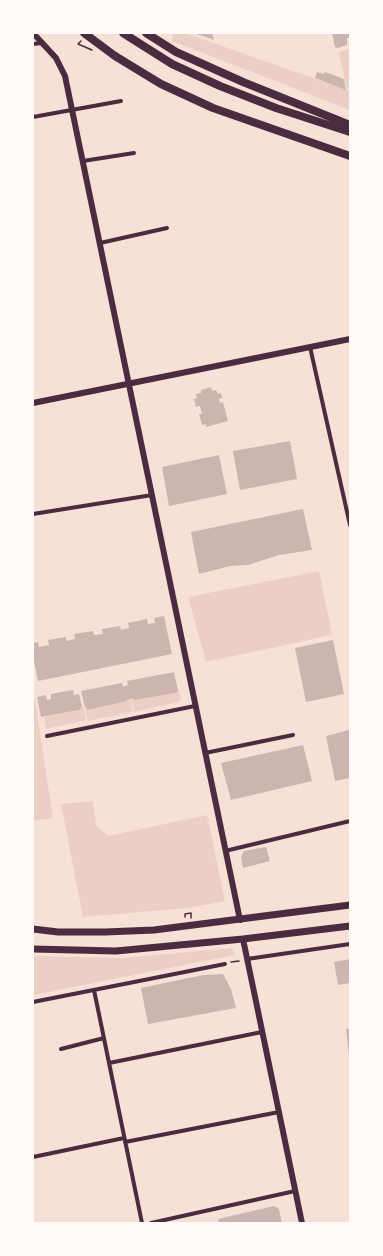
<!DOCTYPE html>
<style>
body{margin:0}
#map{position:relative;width:383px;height:1256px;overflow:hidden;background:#f7e1d7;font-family:Lato,sans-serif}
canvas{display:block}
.frame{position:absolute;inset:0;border:34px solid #fffaf5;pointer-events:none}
</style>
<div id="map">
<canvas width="383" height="1256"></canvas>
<div class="frame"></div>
</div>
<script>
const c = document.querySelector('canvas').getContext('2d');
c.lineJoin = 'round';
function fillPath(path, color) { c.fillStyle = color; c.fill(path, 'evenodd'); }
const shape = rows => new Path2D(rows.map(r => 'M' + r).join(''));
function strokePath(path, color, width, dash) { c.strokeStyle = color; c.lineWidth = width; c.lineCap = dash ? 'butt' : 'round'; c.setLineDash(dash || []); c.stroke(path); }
fillPath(shape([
 [173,33,185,33,350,91,350,110,172,41],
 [350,49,350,88,347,89,339,52],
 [319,571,332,635,206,662,188,597],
 [178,691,181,699,178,702,134,712,131,698,134,698,134,700],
 [130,699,133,712,88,721,85,708,87,707,87,710,127,701],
 [33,700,35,700,53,818,33,821],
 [81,706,84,708,86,720,46,729,44,717,79,710],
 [93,801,96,825,108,836,207,815,225,901,188,908,83,917,61,804],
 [232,948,235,955,33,995,33,956,121,958]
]), '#ebcfc5');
fillPath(shape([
 [194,33,212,33,214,40],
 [332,33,350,33,350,38,347,38,347,45,338,48,335,47],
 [317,72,324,74,325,72,344,79,346,90,315,78],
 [211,387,212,391,216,390,218,394,221,393,222,398,219,399,220,403,223,402,228,421,206,427,206,424,202,425,199,414,202,414,200,406,196,407,194,399,197,398,196,394,201,393,201,390],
 [290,441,297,479,240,490,233,451],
 [219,455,227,494,169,506,162,467],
 [303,509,312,550,279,555,248,565,230,566,199,574,191,532],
 [164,616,172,654,38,681,33,656,33,643,38,642,39,647,49,645,48,640,66,637,66,641,75,639,74,634,93,631,94,635,103,634,102,629,120,626,121,630,129,628,128,623,147,619,148,624,155,623,154,618],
 [333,640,344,694,306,702,295,648],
 [174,672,178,691,175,693,134,700,134,698,127,700,127,701,87,710,87,707,85,708,81,691,122,683,123,687,128,685,127,681],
 [73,690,74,695,79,694,82,707,79,710,41,717,37,697,46,695,47,700,51,699,51,694],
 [349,730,350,778,335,781,326,736],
 [303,745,312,781,231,800,221,763],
 [266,847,270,861,243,868,241,857,244,851],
 [350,959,350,983,338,985,334,962],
 [223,974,231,989,236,1008,148,1024,141,988,203,975],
 [346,1029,350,1029,350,1056,349,1056],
 [274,1206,279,1209,282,1223,219,1223,218,1219]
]), '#ccb4b1');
strokePath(shape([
 [81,41,78,44,92,50],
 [185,917,185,914,191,913,191,918],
 [231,962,239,961]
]), '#4a2c40', 1.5);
strokePath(shape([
 [33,44,42,43],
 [33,117,121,101],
 [83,161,134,153],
 [100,243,167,228],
 [310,347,350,525],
 [33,514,152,495],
 [47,736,195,706],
 [205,753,293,735],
 [225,851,350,821],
 [247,959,350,944],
 [94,990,142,1223],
 [33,1002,225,964],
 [61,1049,104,1038],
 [109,1063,262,1032],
 [125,1142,279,1112],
 [33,1157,124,1138],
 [151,1223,295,1191]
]), '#4a2c40', 4);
strokePath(shape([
 [33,33,56,58,65,76,240,920],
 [33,403,350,339],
 [243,939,302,1223]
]), '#4a2c40', 6);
strokePath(shape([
 [33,929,58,932,105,932,154,930,350,905],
 [33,949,116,951,243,939,350,926]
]), '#4a2c40', 7);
strokePath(shape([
 [84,33,115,56,161,84,213,108,350,156],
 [123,33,172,64,220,86,276,108,350,132],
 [146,33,176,52,243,82,350,125]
]), '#4a2c40', 8);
</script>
